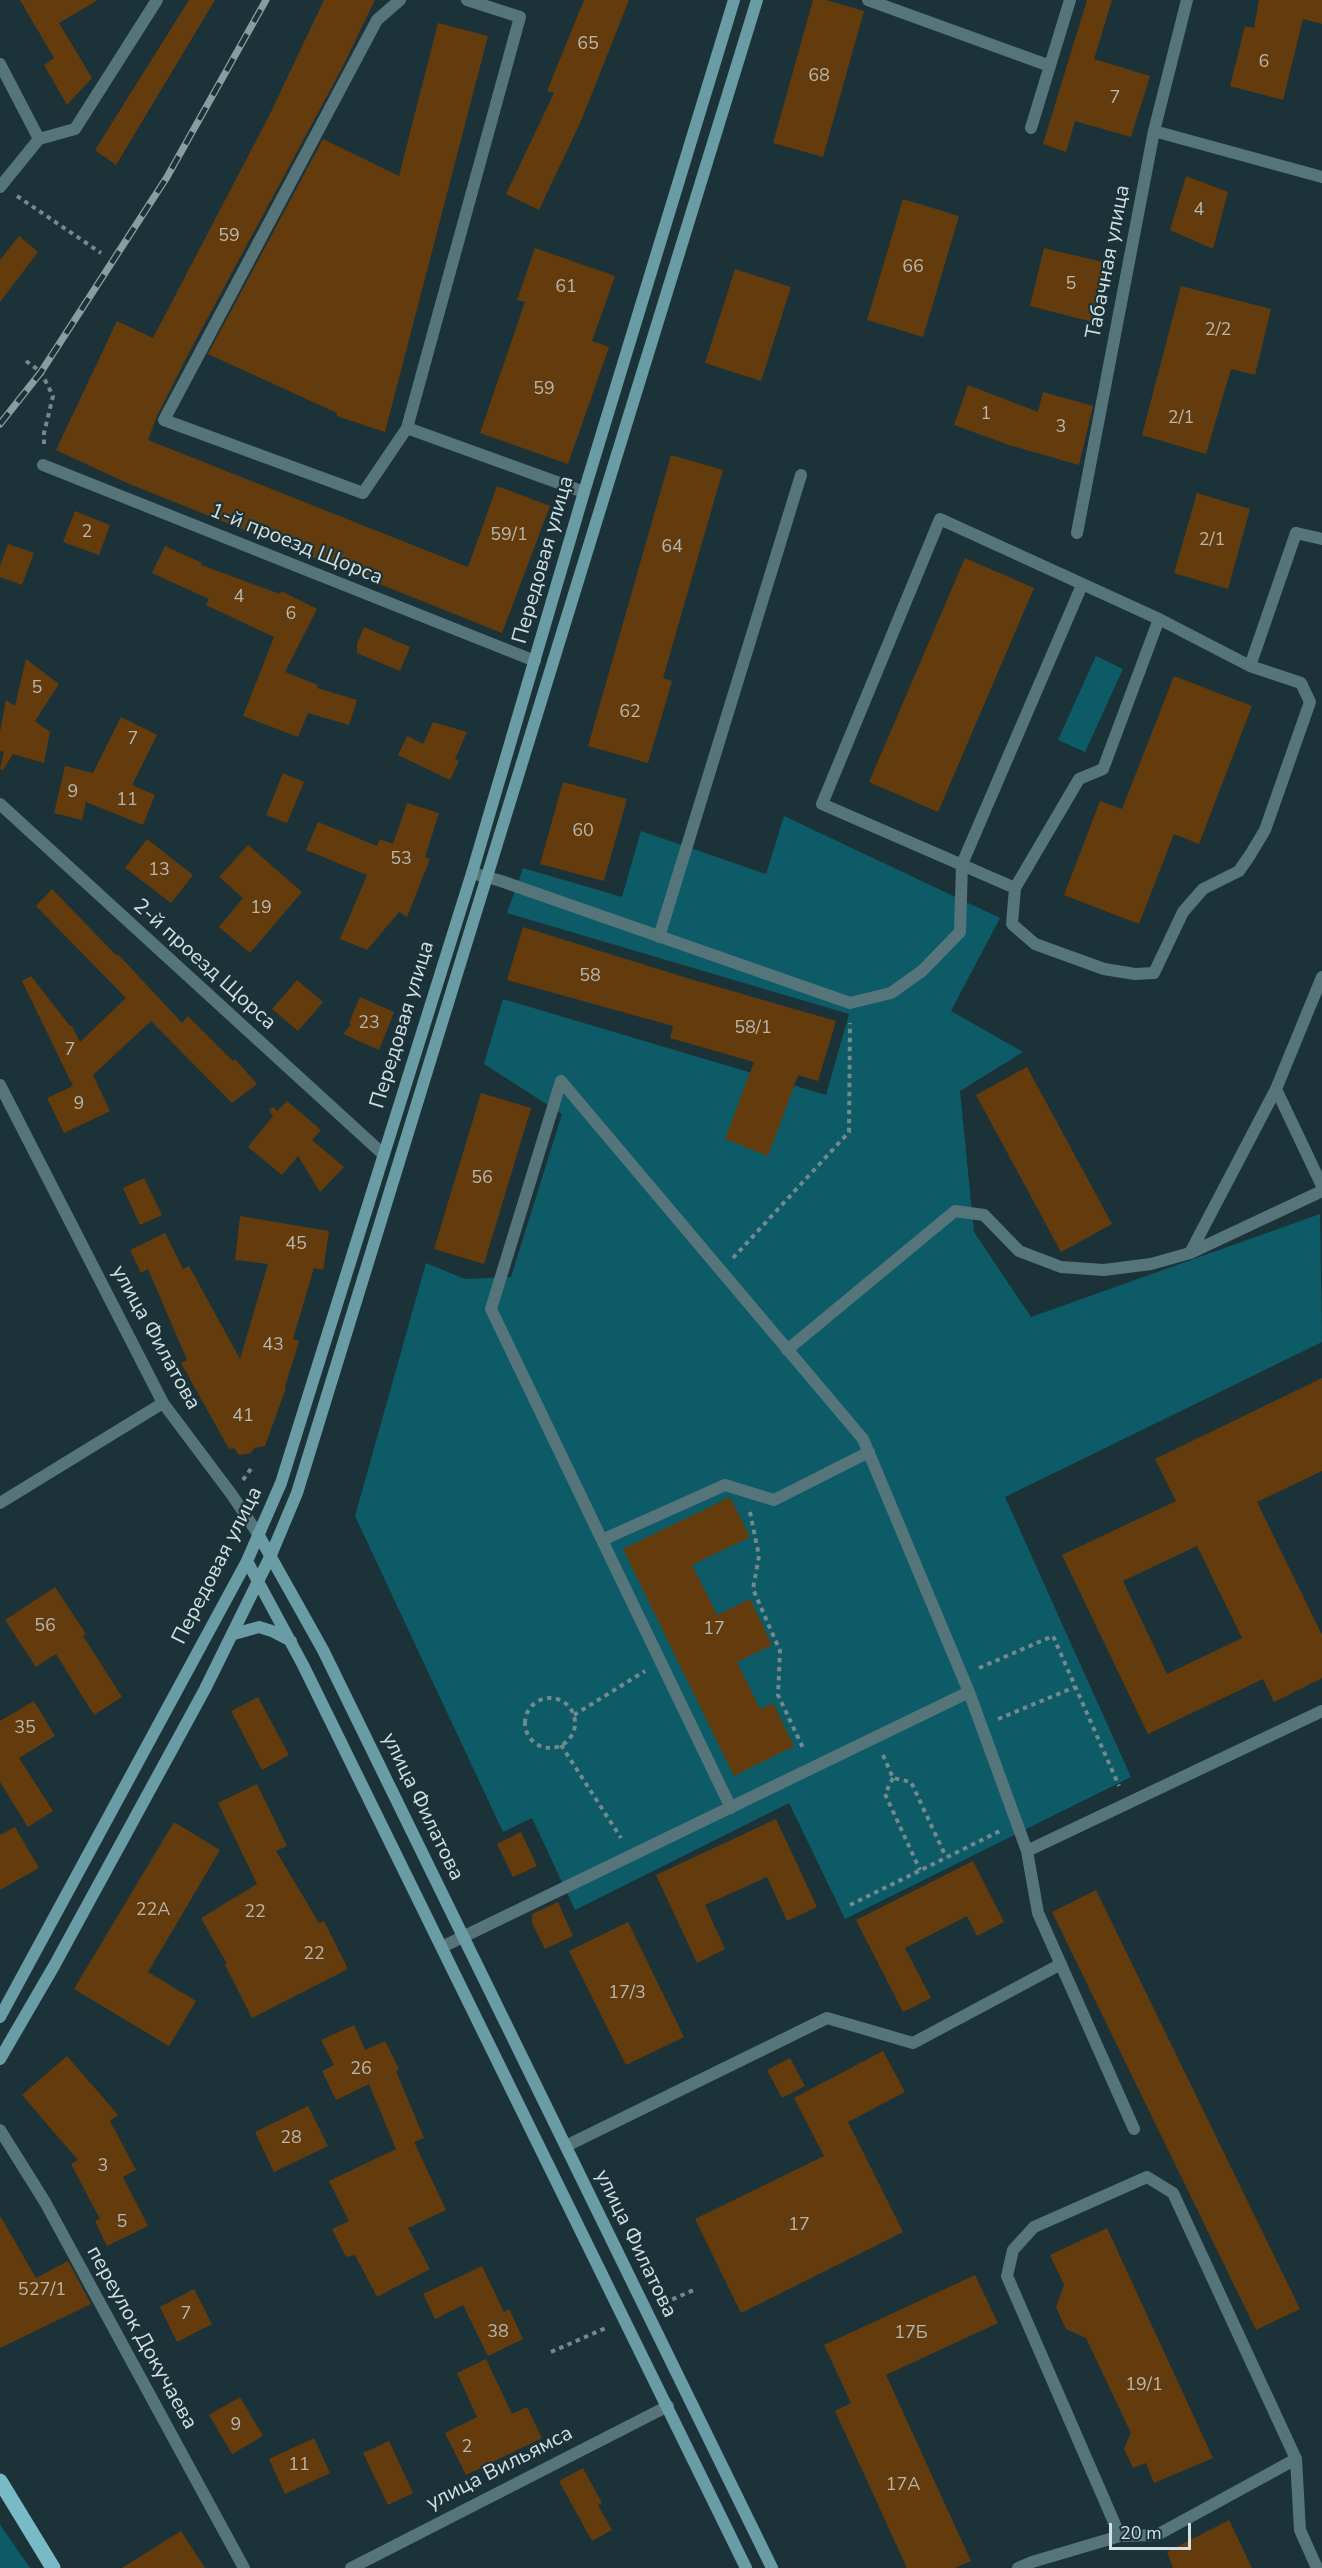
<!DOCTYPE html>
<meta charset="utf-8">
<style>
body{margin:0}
#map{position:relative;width:1322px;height:2568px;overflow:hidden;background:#1b3338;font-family:"Nunito Sans",sans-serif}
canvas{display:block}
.scale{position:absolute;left:1109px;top:2523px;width:82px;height:27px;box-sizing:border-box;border:3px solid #d2e0e3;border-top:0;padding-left:8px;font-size:18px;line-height:21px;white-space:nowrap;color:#d2e0e3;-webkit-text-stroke:4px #1b3338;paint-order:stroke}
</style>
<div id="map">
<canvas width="1322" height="2568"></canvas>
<div class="scale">20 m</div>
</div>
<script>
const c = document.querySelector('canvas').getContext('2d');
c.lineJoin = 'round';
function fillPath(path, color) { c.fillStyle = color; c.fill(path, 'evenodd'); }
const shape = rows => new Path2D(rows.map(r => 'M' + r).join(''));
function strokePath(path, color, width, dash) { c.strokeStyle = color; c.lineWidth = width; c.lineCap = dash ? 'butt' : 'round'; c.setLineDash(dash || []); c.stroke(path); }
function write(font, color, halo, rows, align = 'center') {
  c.font = font + ' "Nunito Sans",sans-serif'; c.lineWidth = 4.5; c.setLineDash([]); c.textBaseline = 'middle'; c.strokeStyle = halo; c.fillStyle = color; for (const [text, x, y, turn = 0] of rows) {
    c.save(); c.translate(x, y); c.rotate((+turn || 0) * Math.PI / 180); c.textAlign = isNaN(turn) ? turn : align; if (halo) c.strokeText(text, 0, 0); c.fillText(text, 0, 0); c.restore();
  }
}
fillPath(shape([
 [1096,656,1123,669,1085,752,1058,740],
 [784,816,1000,918,951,1011,1023,1052,960,1091,974,1232,1031,1317,1320,1214,1322,1342,1005,1497,1131,1777,845,1919,789,1803,575,1910,532,1818,503,1832,355,1516,426,1263,465,1279,511,1277,562,1114,484,1064,503,999,826,1095,849,1014,507,913,523,868,622,897,641,831,766,874],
 [0,2524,1,2526,30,2568,0,2568]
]), '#0c5b67');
fillPath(shape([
 [20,0,98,0,59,23,92,78,67,105,44,65,54,58],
 [189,0,215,0,116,165,95,150],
 [324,0,375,0,341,70,192,347,157,416,148,440,468,567,497,486,550,506,502,633,127,483,56,450,117,321,153,338,269,116],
 [584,0,629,0,581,121,539,210,506,194,554,93,547,91],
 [813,0,826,0,864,11,823,157,773,143],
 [1087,0,1112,0,1094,59,1150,76,1131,137,1075,121,1066,152,1043,144],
 [1259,0,1322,0,1322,24,1303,19,1283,100,1230,86,1245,26,1254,28],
 [438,23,488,36,385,432,337,416,337,413,208,354,323,139,399,176],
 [1186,176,1228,192,1213,249,1170,230],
 [903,199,959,216,923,337,867,320],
 [19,236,38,252,0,302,0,260],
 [535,248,615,276,592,341,609,347,568,464,480,433,525,302,517,300],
 [1044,248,1111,264,1097,323,1030,306],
 [735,269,791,287,761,381,705,363],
 [1181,286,1271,309,1255,375,1231,369,1206,454,1142,435],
 [968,385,1038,412,1043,392,1093,406,1079,465,1009,445,954,425],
 [671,455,723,470,663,678,672,681,648,763,588,746],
 [1197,493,1250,509,1228,589,1174,573],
 [75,511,110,525,99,555,63,542],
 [8,544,34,553,22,585,0,577,0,566],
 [165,546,202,563,201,565,280,594,281,591,317,609,285,672,318,685,317,688,357,700,349,725,308,713,298,737,243,716,274,637,206,605,209,599,152,573],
 [965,558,1034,588,938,812,869,782],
 [364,627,410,647,400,671,357,653,357,644],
 [26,659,59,684,35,721,50,732,44,763,13,754,3,770,0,769,4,752,0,751,0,732,6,700,15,706],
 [1174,676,1252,706,1199,844,1174,834,1139,924,1064,895,1100,801,1122,809],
 [121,717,157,735,132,785,155,795,143,825,86,802,82,820,54,813,65,766,93,773],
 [433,722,467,732,455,759,459,761,450,780,398,755,407,736,423,744],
 [283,773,304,782,287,823,266,815],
 [563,782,627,799,604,881,540,864],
 [407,803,439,813,425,857,430,859,407,917,399,912,367,950,340,939,367,875,306,850,318,822,377,846,380,839,393,844],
 [147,839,193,875,171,903,125,868],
 [248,845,302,892,250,953,219,927,243,898,219,877],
 [52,889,117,956,118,954,182,1023,188,1016,233,1061,235,1059,257,1084,232,1103,151,1021,93,1075,110,1111,64,1133,47,1098,73,1086,22,981,31,976,70,1026,72,1026,80,1042,126,998,36,906],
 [523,927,687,978,836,1021,818,1081,798,1075,768,1156,725,1139,754,1062,670,1038,673,1026,507,980],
 [297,980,323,1002,298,1031,272,1009],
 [360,997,394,1012,379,1050,343,1034,351,1025,349,1023],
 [1027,1067,1112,1224,1061,1252,976,1095],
 [481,1093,531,1108,484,1264,434,1249],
 [287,1101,321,1130,312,1140,344,1167,320,1192,298,1156,282,1175,248,1147,273,1116,269,1110,273,1107,277,1111],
 [144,1178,162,1215,140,1225,123,1188],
 [240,1216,329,1231,323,1270,314,1268,293,1339,299,1341,285,1387,286,1388,265,1446,254,1448,251,1453,239,1455,234,1448,229,1449,181,1363,187,1360,148,1269,141,1273,130,1250,165,1233,183,1269,189,1266,240,1359,268,1264,235,1260],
 [1322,1378,1322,1471,1257,1502,1322,1635,1322,1678,1274,1702,1263,1679,1148,1734,1062,1555,1176,1501,1155,1459],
 [1197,1546,1242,1638,1167,1674,1123,1581],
 [730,1497,750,1537,692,1565,717,1615,750,1599,772,1645,737,1662,760,1709,773,1703,794,1746,734,1776,623,1549],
 [55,1587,86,1634,83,1636,122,1697,94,1715,56,1654,36,1667,5,1620],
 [258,1697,289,1755,262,1770,231,1711],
 [34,1701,55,1736,19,1758,53,1811,28,1827,0,1782,0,1721],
 [257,1784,287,1846,276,1851,319,1923,324,1921,348,1969,252,2018,225,1965,227,1964,201,1918,257,1884,218,1803],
 [776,1819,817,1907,787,1921,767,1877,705,1905,725,1949,697,1963,656,1875],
 [174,1822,220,1850,148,1972,196,2001,169,2046,74,1989],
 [15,1827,39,1868,0,1890,0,1835],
 [521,1832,537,1866,513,1877,497,1844],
 [973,1861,1004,1922,977,1936,967,1916,905,1948,931,1998,903,2012,856,1920],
 [1096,1890,1300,2309,1256,2330,1052,1912],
 [558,1902,573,1936,545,1949,532,1923,532,1914],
 [628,1922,684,2037,626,2065,569,1951],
 [354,2025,365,2050,385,2041,399,2069,396,2071,424,2138,414,2142,446,2210,408,2228,430,2269,377,2297,355,2255,346,2257,332,2229,349,2221,329,2181,396,2149,369,2084,336,2100,322,2071,334,2065,321,2040],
 [883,2051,905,2092,848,2122,903,2232,741,2313,695,2219,824,2156,794,2098],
 [67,2056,118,2115,110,2121,136,2170,123,2177,148,2226,107,2246,95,2221,100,2219,71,2164,78,2160,22,2095],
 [790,2058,805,2086,782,2098,767,2070],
 [308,2106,328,2146,274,2172,255,2132],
 [0,2216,36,2278,68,2261,91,2304,0,2348],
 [1107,2228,1213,2458,1154,2483,1146,2463,1133,2468,1124,2449,1131,2433,1086,2338,1066,2329,1056,2307,1064,2285,1050,2255],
 [482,2266,504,2312,509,2309,523,2339,488,2356,463,2305,435,2319,423,2294],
 [975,2275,998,2323,886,2375,971,2561,955,2568,907,2568,835,2411,851,2403,824,2345],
 [194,2289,212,2324,177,2342,160,2307],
 [486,2359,512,2414,527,2407,542,2438,466,2475,445,2433,477,2417,457,2373],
 [240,2397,263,2436,232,2454,209,2415],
 [314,2438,330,2473,285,2494,269,2459],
 [389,2441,413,2493,388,2505,363,2453],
 [583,2468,602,2503,598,2505,612,2530,592,2541,559,2481],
 [1229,2520,1252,2568,1173,2568,1167,2552],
 [181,2531,205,2568,122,2568]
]), '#643b0d');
strokePath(shape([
 [17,196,101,253],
 [26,361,41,372,53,396,44,433,44,448],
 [733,1258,849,1132,850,1023],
 [243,1480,253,1466],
 [750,1512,759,1556,753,1589,780,1651,778,1695,804,1750],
 [979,1668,1053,1636,1119,1786],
 '525 1723a25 25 0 1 1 50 0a25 25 0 1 1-50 0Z',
 [574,1715,645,1671],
 [998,1719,1075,1687],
 [561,1745,621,1838],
 [883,1755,893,1778,911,1782,946,1857],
 [893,1778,885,1794,920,1870],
 [850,1905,1000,1831],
 [664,2303,696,2289],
 [551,2352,608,2327]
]), '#75888c', 4, [4.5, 4.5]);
strokePath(shape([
 [400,0,377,20,164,420,363,493,407,428,520,17,467,0],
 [868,0,1050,66],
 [1031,128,1070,0],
 [407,428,584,492],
 [1250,666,1296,533],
 [472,873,501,881,850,1003,891,993,922,971,960,932,962,864,1082,585],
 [1015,888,822,804,940,519,1159,619,1250,666,1301,683,1310,702,1265,830,1250,855,1239,871,1203,889,1183,912,1154,973,1135,974,1104,969,1035,944,1012,924,1015,888,1079,779,1103,769,1159,619],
 [659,937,801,475],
 [1322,977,1276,1089,1190,1253,1322,1191],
 [561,1081,863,1439,969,1692,1027,1851,1038,1913,1134,2129],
 [561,1081,491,1309,602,1540],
 [1276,1089,1322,1186],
 [787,1350,955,1211,984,1215,1019,1251,1061,1267,1104,1270,1151,1264,1190,1253],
 [731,1808,602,1540,725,1485,774,1500,869,1452],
 [1027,1851,1322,1711],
 [442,1947,969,1692],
 [566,2146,827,2018,913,2043,1061,1964],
 [1296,2459,1157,2535,1120,2536,1007,2276,1013,2250,1034,2227,1147,2177,1173,2193,1296,2459,1300,2530,1317,2568],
 [1018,2568,1032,2562,1120,2536]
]), '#56757b', 12);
strokePath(shape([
 [0,64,39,139],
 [1154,131,1322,177],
 [0,187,39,139,75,129,157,0],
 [43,465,535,661],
 [1077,533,1154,131,1187,0],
 [1296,533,1322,539],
 [0,804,383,1154],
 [0,1085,163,1403,232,1495,258,1534],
 [0,1503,163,1403],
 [0,2130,45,2202,244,2568],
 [351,2568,668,2406]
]), '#56757b', 12);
strokePath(shape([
 [258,1534,323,1650,772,2568],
 [247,1561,303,1665,746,2568],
 [234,1634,259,1627,272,1631,291,1641],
 [0,2017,247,1561,281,1483,472,873,584,492,734,0],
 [0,2059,54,1966,205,1689,271,1555,297,1493,757,0]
]), '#6a9ca5', 12);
strokePath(shape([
 [0,2481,53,2568]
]), '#78bac6', 15);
const rail = shape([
 [0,424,41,372,167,177,266,0]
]);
strokePath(rail, '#8a9c9f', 7);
strokePath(rail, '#1b3338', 4.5, [14]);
write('18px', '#b6b7ae', null, [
 ["65",588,45],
 ["6",1264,63],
 ["68",819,77],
 ["7",1115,99],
 ["4",1199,211],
 ["59",229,237],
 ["66",913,268],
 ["5",1071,285],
 ["61",566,288],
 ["2/2",1218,331],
 ["59",544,390],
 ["1",986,415],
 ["2/1",1181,419],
 ["3",1061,428],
 ["2",87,533],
 ["59/1",509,536],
 ["2/1",1212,541],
 ["64",672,548],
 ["4",239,598],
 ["6",291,615],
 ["5",37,689],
 ["62",630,713],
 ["7",133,740],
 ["9",73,793],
 ["11",127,801],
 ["60",583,832],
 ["53",401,860],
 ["13",159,871],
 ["19",261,909],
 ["58",590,977],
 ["23",369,1024],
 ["58/1",753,1029],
 ["7",70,1051],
 ["9",79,1105],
 ["56",482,1179],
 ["45",296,1245],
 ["43",273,1346],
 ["41",243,1417],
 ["56",45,1627],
 ["17",714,1630],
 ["35",25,1729],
 ["22А",153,1911],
 ["22",255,1913],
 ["22",314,1955],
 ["17/3",627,1994],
 ["26",361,2070],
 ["28",291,2139],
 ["3",103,2167],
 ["5",122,2223],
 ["17",799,2226],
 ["527/1",42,2291],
 ["7",186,2315],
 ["38",498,2333],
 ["17Б",911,2334],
 ["19/1",1144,2386],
 ["9",236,2426],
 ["2",467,2448],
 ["11",299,2466],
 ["17А",903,2486]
]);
write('21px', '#d2e0e3', '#1b3338', [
 ["Табачная улица",1109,262,-79],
 ["1-й проезд Щорса",296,545,22],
 ["Передовая улица",544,560,-74],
 ["2-й проезд Щорса",204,965,42],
 ["Передовая улица",403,1025,-73],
 ["улица Филатова",155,1338,61],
 ["Передовая улица",218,1566,-63],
 ["улица Филатова",422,1807,64],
 ["улица Филатова",635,2244,64],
 ["переулок Докучаева",141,2338,61],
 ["улица Вильямса",500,2469,-27]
]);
</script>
